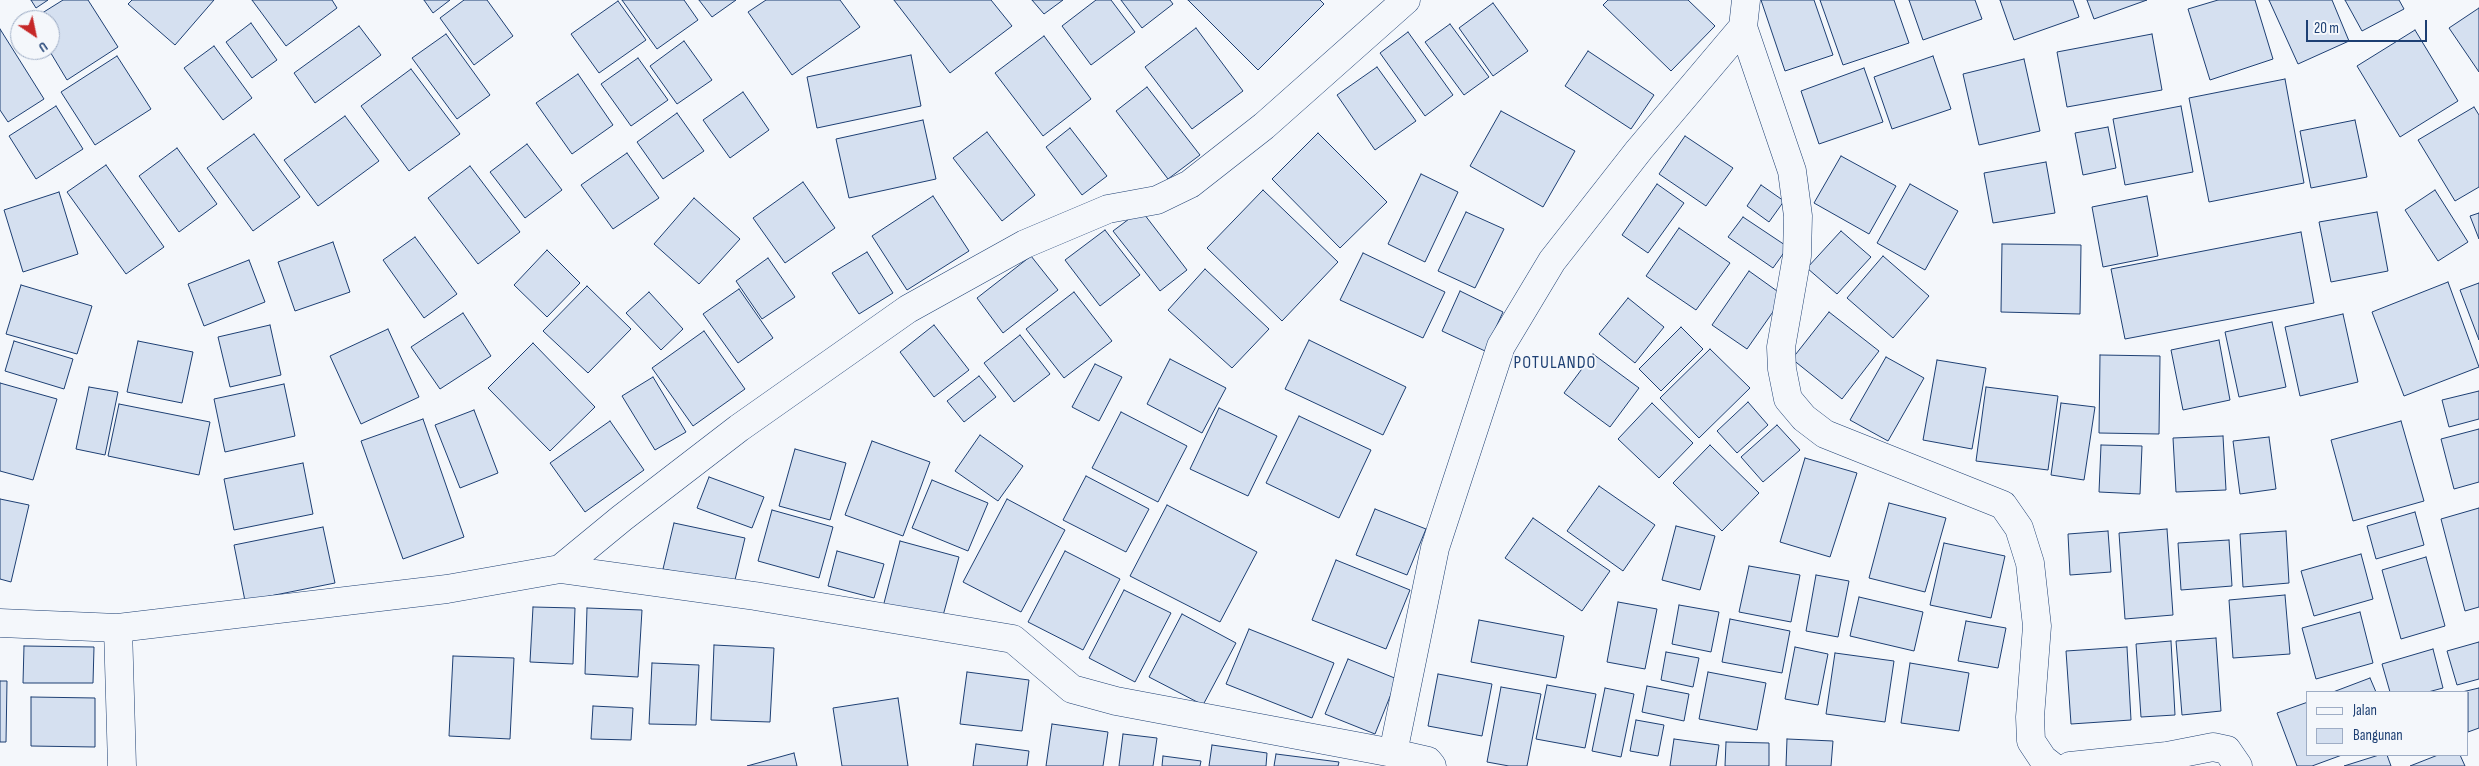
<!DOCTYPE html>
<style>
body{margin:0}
#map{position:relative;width:2479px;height:766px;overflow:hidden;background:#f4f7fb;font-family:"Sofia Sans Condensed",sans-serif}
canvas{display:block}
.legend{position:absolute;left:2306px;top:691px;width:162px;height:65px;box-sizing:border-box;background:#f4f7fb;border:1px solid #9eadc5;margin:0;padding:6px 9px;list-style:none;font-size:15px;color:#1d3f73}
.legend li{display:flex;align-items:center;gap:10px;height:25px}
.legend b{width:25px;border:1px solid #9eadc5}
.north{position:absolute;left:10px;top:10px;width:50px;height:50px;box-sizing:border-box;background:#f4f7fb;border:1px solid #9eadc5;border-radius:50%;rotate:146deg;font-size:14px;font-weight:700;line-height:20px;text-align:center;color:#1d3f73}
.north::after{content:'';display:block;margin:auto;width:18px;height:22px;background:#c62828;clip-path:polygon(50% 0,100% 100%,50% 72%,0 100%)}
.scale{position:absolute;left:2306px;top:20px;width:121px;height:22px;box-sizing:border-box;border:2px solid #1d3f73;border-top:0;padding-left:6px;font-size:15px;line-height:18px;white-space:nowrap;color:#1d3f73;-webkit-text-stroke:4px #f4f7fb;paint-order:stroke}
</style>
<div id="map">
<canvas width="2479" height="766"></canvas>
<ul class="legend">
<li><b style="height:6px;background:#f4f7fb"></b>Jalan</li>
<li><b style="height:14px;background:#d5e0f0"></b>Bangunan</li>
</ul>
<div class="north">U</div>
<div class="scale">20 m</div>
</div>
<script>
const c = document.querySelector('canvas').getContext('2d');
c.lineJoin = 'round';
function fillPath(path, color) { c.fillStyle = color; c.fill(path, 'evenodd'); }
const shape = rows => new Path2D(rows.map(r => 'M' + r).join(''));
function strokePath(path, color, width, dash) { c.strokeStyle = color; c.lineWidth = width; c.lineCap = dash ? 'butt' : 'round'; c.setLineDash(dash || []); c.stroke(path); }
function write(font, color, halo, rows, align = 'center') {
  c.font = font + ' "Sofia Sans Condensed",sans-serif'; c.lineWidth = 4; c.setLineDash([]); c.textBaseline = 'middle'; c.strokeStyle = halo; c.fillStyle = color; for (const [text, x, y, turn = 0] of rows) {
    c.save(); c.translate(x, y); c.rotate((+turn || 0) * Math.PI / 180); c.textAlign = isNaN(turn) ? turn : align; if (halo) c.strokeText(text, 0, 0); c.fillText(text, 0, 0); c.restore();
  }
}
const building = shape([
 [31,0,48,0,36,8,31,0],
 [63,0,88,0,118,47,67,80,49,50,50,20,31,20,63,0],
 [132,0,214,0,175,45,128,4,132,0],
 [252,0,332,0,337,8,286,46,252,0],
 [424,0,450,0,433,13,424,0],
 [464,0,487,0,513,36,474,65,440,18,464,0],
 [622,0,684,0,698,20,657,49,622,0],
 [699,0,736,0,712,17,699,0],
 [766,0,840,0,860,27,792,75,748,12,766,0],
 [894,0,991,0,1012,26,950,73,894,0],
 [1032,0,1063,0,1044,14,1032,0],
 [1096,0,1111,0,1135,32,1091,65,1062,26,1096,0],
 [1121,0,1170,0,1173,4,1142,28,1121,0],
 [1188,0,1320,0,1324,4,1258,70,1188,0],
 [1608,0,1688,0,1715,26,1671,71,1603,5,1608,0],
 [1761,0,1814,0,1833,55,1785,71,1761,0],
 [1820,0,1894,0,1909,43,1843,65,1820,0],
 [1909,0,1975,0,1982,19,1923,40,1909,0],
 [2000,0,2073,0,2079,17,2014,40,2000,0],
 [2087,0,2147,0,2094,19,2087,0],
 [2218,0,2255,0,2273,59,2210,80,2188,9,2218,0],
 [2269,0,2332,0,2349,41,2298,64,2269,0],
 [2345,0,2399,0,2404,9,2362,31,2345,0],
 [618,1,646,40,599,73,571,34,618,1],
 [1493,3,1528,51,1493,76,1459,28,1493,3],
 [2479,8,2479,72,2449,28,2479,8],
 [251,23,277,60,252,78,226,42,251,23],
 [1450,24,1489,77,1464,95,1425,42,1450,24],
 [359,26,381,55,315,103,294,73,359,26],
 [1196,28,1243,91,1192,129,1145,67,1196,28],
 [0,29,44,99,8,122,0,110,0,29],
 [2415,30,2458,101,2400,137,2357,66,2415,30],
 [1408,32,1453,95,1425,116,1380,53,1408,32],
 [446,34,490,95,457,119,412,58,446,34],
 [2152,34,2162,90,2067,107,2057,52,2152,34],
 [1044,36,1091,99,1043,136,995,73,1044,36],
 [684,41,712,80,677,104,650,66,684,41],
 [214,46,252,98,223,120,184,68,214,46],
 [1588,51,1654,95,1631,129,1565,86,1588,51],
 [911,55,921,106,817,128,807,77,911,55],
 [117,56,151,109,95,145,61,92,117,56],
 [1933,56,1951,109,1892,129,1874,77,1933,56],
 [638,58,668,100,631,126,601,84,638,58],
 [2024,59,2040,131,1979,145,1963,74,2024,59],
 [1377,67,1416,121,1375,150,1337,95,1377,67],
 [1864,68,1883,122,1819,144,1801,91,1864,68],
 [411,69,460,134,409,171,361,106,411,69],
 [578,74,613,125,572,154,536,103,578,74],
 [2285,79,2304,183,2209,202,2189,98,2285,79],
 [1147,87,1200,155,1168,179,1116,111,1147,87],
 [743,92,769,130,730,158,703,120,743,92],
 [56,106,83,149,36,179,9,136,56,106],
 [2181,106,2193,172,2125,185,2113,119,2181,106],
 [2474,107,2479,115,2479,187,2455,201,2418,140,2474,107],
 [1501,111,1575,151,1543,207,1470,166,1501,111],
 [677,113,704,151,663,179,637,142,677,113],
 [345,116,379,161,318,206,284,160,345,116],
 [923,120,936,179,849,198,836,139,923,120],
 [2355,120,2367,177,2311,188,2300,131,2355,120],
 [2108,127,2116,168,2083,175,2075,133,2108,127],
 [1070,128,1107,176,1082,195,1046,147,1070,128],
 [987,132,1035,195,1002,221,953,158,987,132],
 [1318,133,1387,202,1340,248,1272,179,1318,133],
 [254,134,300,197,253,231,207,168,254,134],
 [1685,136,1733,168,1706,206,1659,174,1685,136],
 [527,144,562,190,525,218,490,172,527,144],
 [177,148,217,204,179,232,139,176,177,148],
 [627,153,659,198,613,229,581,185,627,153],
 [1841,156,1896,186,1869,234,1814,203,1841,156],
 [2046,162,2055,213,1993,223,1984,173,2046,162],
 [106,165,164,247,126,274,67,192,106,165],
 [470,166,520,232,478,264,428,198,470,166],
 [1421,174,1458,192,1425,262,1388,244,1421,174],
 [803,182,835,228,785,263,753,218,803,182],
 [1657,184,1684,203,1648,253,1622,235,1657,184],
 [1910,184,1958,211,1925,270,1877,243,1910,184],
 [1761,185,1784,201,1769,222,1747,206,1761,185],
 [1263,190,1338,262,1282,321,1207,248,1263,190],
 [2435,190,2468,242,2438,261,2405,210,2435,190],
 [59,192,78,254,23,272,4,210,59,192],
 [933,196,969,251,907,290,872,236,933,196],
 [2147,196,2158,256,2103,267,2092,207,2147,196],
 [694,198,740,239,699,284,654,244,694,198],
 [1141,210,1187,270,1160,291,1113,231,1141,210],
 [1466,212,1504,229,1475,288,1438,271,1466,212],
 [2377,212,2388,271,2331,282,2319,222,2377,212],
 [2479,213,2479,239,2470,216,2479,213],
 [1743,217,1788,247,1773,268,1728,237,1743,217],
 [1679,228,1730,263,1696,310,1646,276,1679,228],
 [1105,230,1140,275,1100,306,1065,260,1105,230],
 [1841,231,1871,257,1837,294,1807,268,1841,231],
 [2301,232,2314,303,2125,339,2111,269,2301,232],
 [415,237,457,294,424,318,383,260,415,237],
 [333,242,350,292,295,311,278,262,333,242],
 [2002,244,2081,245,2080,314,2001,312,2002,244],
 [547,250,580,283,547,317,514,285,547,250],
 [867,252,893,293,859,314,832,273,867,252],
 [1363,253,1445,292,1423,338,1340,300,1363,253],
 [1031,256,1058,290,1003,333,977,298,1031,256],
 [1883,256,1929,296,1893,338,1847,298,1883,256],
 [768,258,795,297,762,319,736,281,768,258],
 [249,260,265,302,204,326,188,284,249,260],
 [1205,269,1269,329,1232,368,1168,310,1205,269],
 [1749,271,1784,296,1747,349,1712,325,1749,271],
 [2448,282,2479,367,2404,396,2372,312,2448,282],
 [2479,283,2479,340,2460,290,2479,283],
 [21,285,92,306,77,354,6,334,21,285],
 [587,286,631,329,588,373,543,331,587,286],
 [739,289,773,338,738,363,703,314,739,289],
 [1460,291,1503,312,1485,351,1442,331,1460,291],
 [649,292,683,329,661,350,626,313,649,292],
 [1074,292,1112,341,1064,378,1026,329,1074,292],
 [1628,298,1664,327,1635,363,1599,334,1628,298],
 [1829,312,1879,351,1842,399,1792,359,1829,312],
 [463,313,491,356,440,389,411,347,463,313],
 [2343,314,2358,382,2300,396,2285,327,2343,314],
 [2272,322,2286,387,2239,397,2225,332,2272,322],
 [270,325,281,375,230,387,218,337,270,325],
 [934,325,969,370,934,397,900,352,934,325],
 [1681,327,1703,349,1661,391,1639,369,1681,327],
 [388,329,419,397,361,424,330,356,388,329],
 [704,331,745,389,693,426,652,368,704,331],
 [1020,335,1050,374,1014,402,984,363,1020,335],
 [1309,340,1406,387,1383,435,1285,389,1309,340],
 [2219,340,2230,400,2183,410,2171,350,2219,340],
 [14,341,73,359,64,389,5,371,14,341],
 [138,341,193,352,182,403,127,392,138,341],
 [533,343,595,407,550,451,488,388,533,343],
 [1710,349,1750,388,1699,438,1660,398,1710,349],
 [1593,354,1639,388,1610,427,1564,393,1593,354],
 [2100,355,2160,356,2159,434,2099,433,2100,355],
 [1886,357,1924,378,1888,441,1850,420,1886,357],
 [1170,359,1226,388,1202,433,1147,404,1170,359],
 [1937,360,1986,368,1972,449,1923,440,1937,360],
 [1095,364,1122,377,1099,421,1072,407,1095,364],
 [979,376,996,397,964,422,947,401,979,376],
 [653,377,686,432,655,450,622,396,653,377],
 [0,383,57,399,33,480,0,471,0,383],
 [284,384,295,436,225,452,214,399,284,384],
 [89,387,118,392,105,455,76,449,89,387],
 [1986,387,2058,396,2048,470,1976,461,1986,387],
 [2479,391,2479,419,2449,427,2442,400,2479,391],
 [1748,402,1768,425,1737,453,1717,431,1748,402],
 [1652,403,1693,443,1659,478,1618,439,1652,403],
 [2061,403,2095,407,2084,480,2051,475,2061,403],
 [119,404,210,422,199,475,108,456,119,404],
 [1219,408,1277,436,1248,496,1190,469,1219,408],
 [474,410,498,473,460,488,435,425,474,410],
 [1121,412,1187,446,1158,502,1092,468,1121,412],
 [1299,416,1371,450,1339,518,1266,483,1299,416],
 [423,419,464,537,403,559,361,441,423,419],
 [610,421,644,470,585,512,550,463,610,421],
 [2401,421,2424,501,2353,521,2331,440,2401,421],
 [1777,425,1800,450,1763,482,1741,457,1777,425],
 [2479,429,2479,482,2454,489,2441,439,2479,429],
 [980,435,1023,466,998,501,955,471,980,435],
 [2223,436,2226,490,2176,492,2173,438,2223,436],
 [2269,437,2276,489,2240,494,2233,441,2269,437],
 [872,441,930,462,903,536,845,515,872,441],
 [1710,445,1759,493,1722,531,1673,483,1710,445],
 [2101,445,2142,446,2140,494,2099,492,2101,445],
 [795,449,846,463,830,520,779,506,795,449],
 [1805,458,1857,473,1830,557,1780,542,1805,458],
 [303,463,313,514,234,530,224,479,303,463],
 [1086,476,1149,509,1126,552,1063,520,1086,476],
 [709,477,764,497,752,528,697,508,709,477],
 [932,480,988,503,968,551,912,528,932,480],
 [1599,486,1655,525,1623,571,1567,531,1599,486],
 [0,499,29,505,11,582,0,579,0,499],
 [1007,499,1065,530,1021,612,963,582,1007,499],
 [1889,503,1946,518,1925,592,1869,578,1889,503],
 [1167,505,1257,552,1220,622,1130,576,1167,505],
 [2479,508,2479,607,2465,611,2441,519,2479,508],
 [1375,509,1426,529,1407,575,1356,555,1375,509],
 [772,510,833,527,819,578,758,561,772,510],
 [2415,512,2424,545,2376,559,2367,526,2415,512],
 [1533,518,1610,571,1582,611,1505,558,1533,518],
 [674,523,745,538,734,584,663,569,674,523],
 [1676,526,1715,536,1700,590,1662,580,1676,526],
 [323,527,335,583,245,601,234,545,323,527],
 [2167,529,2173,615,2125,619,2119,533,2167,529],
 [2108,531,2111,572,2070,575,2068,534,2108,531],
 [2286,531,2289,583,2243,587,2240,534,2286,531],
 [2229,540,2232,586,2181,590,2178,543,2229,540],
 [900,541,959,557,941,623,883,607,900,541],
 [1944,543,2005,556,1991,618,1930,605,1944,543],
 [837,551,884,564,874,598,828,586,837,551],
 [1065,551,1120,579,1083,650,1028,622,1065,551],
 [2361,554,2373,599,2314,616,2301,571,2361,554],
 [2426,557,2445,626,2401,639,2382,570,2426,557],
 [1336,560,1410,590,1386,649,1312,620,1336,560],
 [1749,566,1800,575,1791,622,1739,612,1749,566],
 [1816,575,1849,581,1838,637,1806,631,1816,575],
 [1124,590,1171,613,1135,682,1089,658,1124,590],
 [2285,595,2290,654,2233,658,2229,600,2285,595],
 [1859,597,1923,612,1914,651,1850,636,1859,597],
 [1618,602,1657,609,1645,669,1607,662,1618,602],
 [1679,605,1719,612,1711,652,1672,644,1679,605],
 [533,607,575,608,573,664,530,662,533,607],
 [587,608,642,610,638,677,585,674,587,608],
 [2360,612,2373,663,2316,679,2302,628,2360,612],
 [1182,614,1236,643,1203,705,1149,677,1182,614],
 [1730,619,1790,631,1782,673,1722,662,1730,619],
 [1479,620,1564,636,1556,678,1471,662,1479,620],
 [1966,621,2006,628,1998,668,1958,661,1966,621],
 [1249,629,1334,663,1312,718,1226,684,1249,629],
 [2216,638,2221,711,2182,715,2176,641,2216,638],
 [2171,641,2175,715,2141,717,2136,644,2171,641],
 [2479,642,2479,679,2457,685,2447,651,2479,642],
 [714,645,774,648,770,722,711,720,714,645],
 [24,646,94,647,93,683,23,683,24,646],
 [1795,647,1828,654,1818,705,1785,699,1795,647],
 [2127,647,2131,720,2071,724,2066,651,2127,647],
 [2433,649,2443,688,2428,692,2390,692,2382,664,2433,649],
 [1666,652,1699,658,1693,687,1661,680,1666,652],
 [1835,653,1894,661,1885,722,1826,714,1835,653],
 [453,656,514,658,510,739,449,736,453,656],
 [1348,659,1397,679,1375,734,1325,714,1348,659],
 [652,663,699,665,696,725,649,724,652,663],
 [1910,663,1969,673,1959,731,1901,723,1910,663],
 [967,672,1029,680,1022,731,960,724,967,672],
 [1708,672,1766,683,1757,730,1699,719,1708,672],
 [1438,674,1492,684,1482,736,1428,726,1438,674],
 [2370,678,2376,692,2333,692,2370,678],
 [0,681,7,681,6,742,0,742,0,681],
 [1547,685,1596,694,1585,748,1536,739,1547,685],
 [1647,686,1689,694,1684,721,1642,712,1647,686],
 [1501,687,1541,694,1527,766,1509,766,1487,762,1501,687],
 [1605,688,1634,694,1621,757,1592,751,1605,688],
 [2479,688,2479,728,2468,732,2468,692,2462,692,2479,688],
 [31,697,95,698,95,747,31,746,31,697],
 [898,698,908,766,842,766,833,708,898,698],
 [2308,702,2308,755,2342,755,2312,766,2297,766,2277,713,2308,702],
 [593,706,633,708,631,740,591,739,593,706],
 [1636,720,1664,725,1658,756,1630,751,1636,720],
 [1052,724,1108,732,1103,766,1046,766,1052,724],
 [1123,734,1157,738,1153,766,1119,766,1123,734],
 [1674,739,1719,745,1716,766,1670,766,1674,739],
 [1787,739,1833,741,1831,766,1786,766,1787,739],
 [1726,742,1769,743,1769,766,1725,766,1726,742],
 [976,744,1029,751,1027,766,973,766,976,744],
 [1212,745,1267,753,1266,766,1209,766,1212,745],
 [794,753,797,766,747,766,794,753],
 [1276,754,1339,762,1338,766,1274,766,1276,754],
 [2379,755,2387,755,2391,766,2344,766,2379,755],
 [2438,755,2460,755,2465,766,2410,766,2438,755],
 [1163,756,1201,761,1200,766,1162,766,1163,756]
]);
fillPath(building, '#d5e0f0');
strokePath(building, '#1d3f73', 1);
const minor = shape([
 [1746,0,1743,27,1792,171,1798,216,1797,256,1781,347,1782,369,1788,399,1804,418,1825,434,2003,505,2019,528,2030,563,2037,626,2030,717,2031,741,2043,759,2052,766],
 [560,569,755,596,1013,639,1072,689,1116,701,1393,753,1428,761,1432,766],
 [0,623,118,628,447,589,560,569,622,518,739,428,908,309,1025,244,1108,209,1157,200,1190,184,1264,126,1406,0],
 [118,628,122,766],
 [1393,753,1435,548,1501,346,1552,261,1639,150,1743,27],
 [2070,766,2167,756,2213,747,2227,750,2238,766]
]);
strokePath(minor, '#1d3f73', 29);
strokePath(minor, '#f4f7fb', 28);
c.letterSpacing = '1px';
write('18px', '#1d3f73', '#f4f7fb', [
 ["POTULANDO",1555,363]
]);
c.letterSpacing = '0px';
</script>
